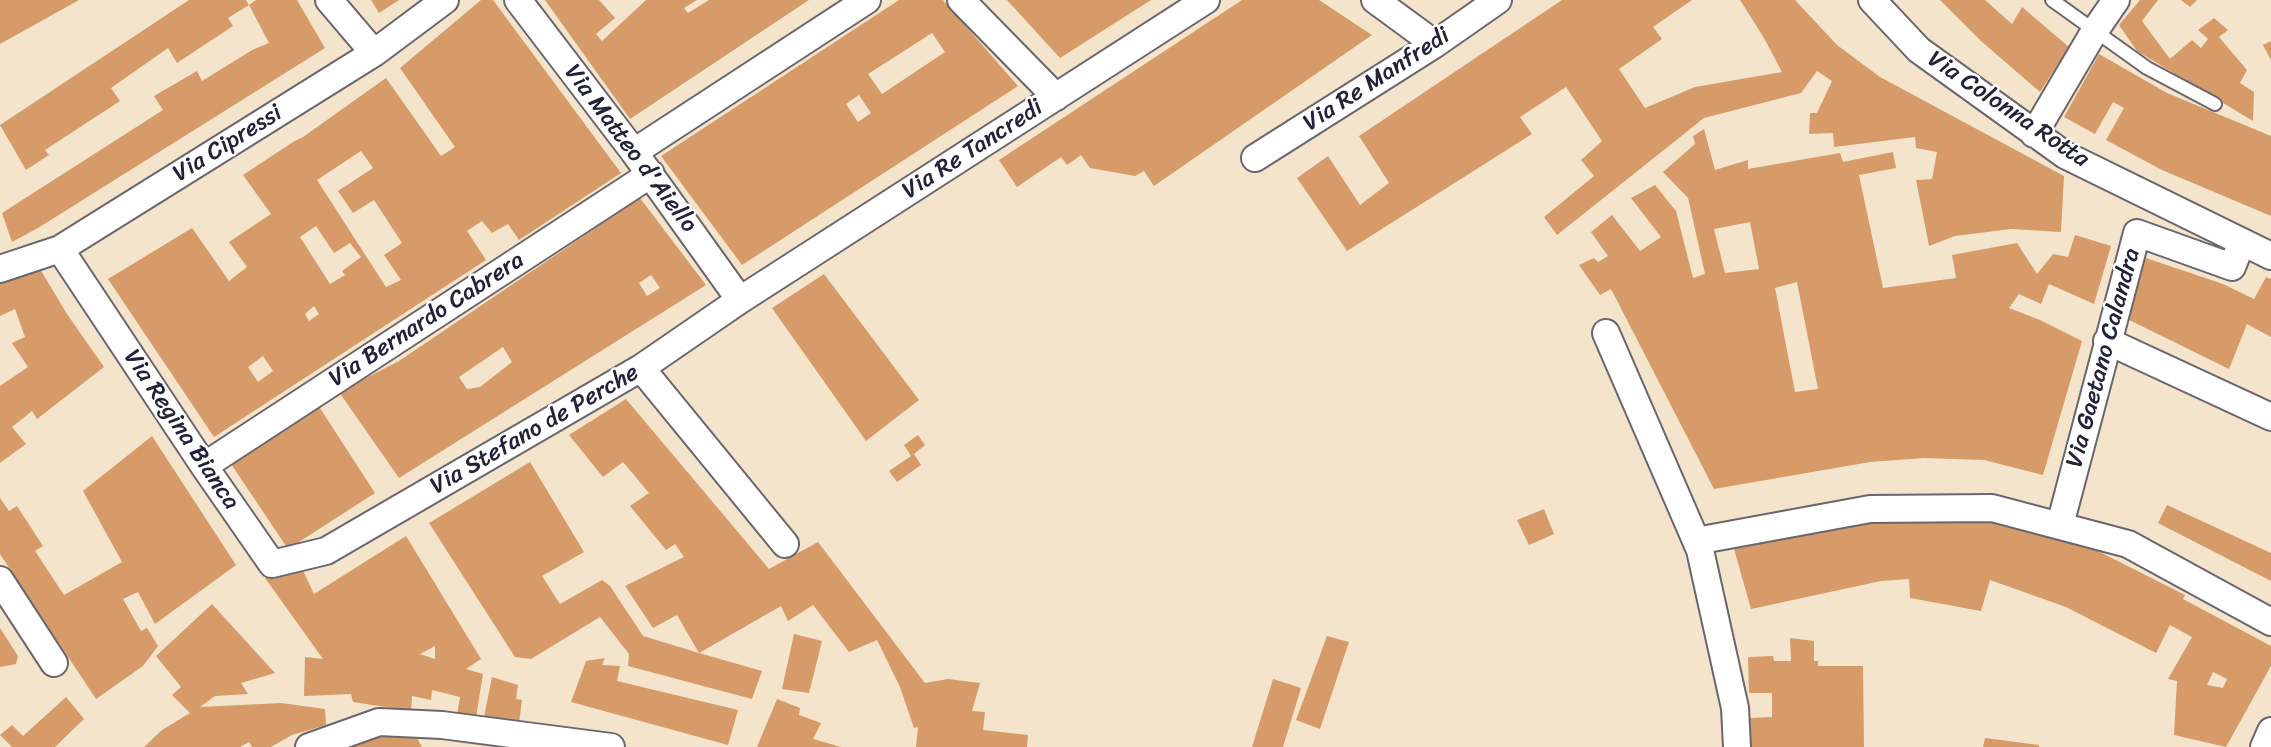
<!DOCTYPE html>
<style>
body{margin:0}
canvas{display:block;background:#f3e4cb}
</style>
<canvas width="2271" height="747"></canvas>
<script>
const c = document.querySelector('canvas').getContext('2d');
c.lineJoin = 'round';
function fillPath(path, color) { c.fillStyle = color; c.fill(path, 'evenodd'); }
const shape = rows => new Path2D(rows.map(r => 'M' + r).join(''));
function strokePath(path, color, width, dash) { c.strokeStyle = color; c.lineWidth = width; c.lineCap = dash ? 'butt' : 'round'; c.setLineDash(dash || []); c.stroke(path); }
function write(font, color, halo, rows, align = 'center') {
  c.font = font + ' Sriracha,sans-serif'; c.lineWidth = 5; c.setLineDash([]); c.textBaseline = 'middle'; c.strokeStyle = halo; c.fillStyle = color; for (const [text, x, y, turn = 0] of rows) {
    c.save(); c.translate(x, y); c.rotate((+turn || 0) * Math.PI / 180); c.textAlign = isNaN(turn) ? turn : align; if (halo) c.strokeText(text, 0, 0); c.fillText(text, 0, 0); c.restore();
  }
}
fillPath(shape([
 [0,0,79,0,0,44],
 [189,0,246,0,249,5,228,18,233,26,177,63,168,48,111,88,120,101,45,150,49,155,26,170,0,125],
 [256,0,297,0,325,48,38,228,12,242,2,213,163,110,154,96,197,71,202,81,254,49,269,43,249,5],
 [371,0,399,0,379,13],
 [481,0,493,0,621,173,519,240,508,224,492,233,482,221,467,231,486,260,214,437,108,279,192,228,229,281,247,267,229,242,271,214,243,175,293,142,303,137,386,78,441,156,455,147,400,68],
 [361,151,373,168,338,191,353,213,374,200,402,243,384,255,401,280,386,287,317,180],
 [316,226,334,253,350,243,361,257,342,271,345,275,330,284,300,237],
 [314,306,319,314,309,321,305,314],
 [263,356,273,371,258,382,248,367],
 [545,0,599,0,615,18,596,34,602,41,646,0,697,0,684,8,688,13,709,0,809,0,630,119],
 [899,0,943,0,1018,86,742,265,661,156],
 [932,33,945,52,882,94,868,74],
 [859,95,871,113,858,122,846,104],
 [1007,0,1151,0,1060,58],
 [1242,0,1319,0,1372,35,1154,186,1144,171,1135,176,1090,168,1081,155,1067,165,1061,157,1017,187,999,160],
 [1562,0,1692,0,1653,27,1662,39,1619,69,1645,108,1695,87,1782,72,1764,38,1740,0,1795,0,1837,45,1880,77,2064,176,2061,232,2011,229,1955,236,1929,246,1916,180,1932,179,1937,152,1916,148,1915,137,1834,147,1833,133,1809,134,1810,113,1817,113,1832,81,1817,71,1801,93,1704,118,1557,235,1544,217,1594,176,1581,160,1602,141,1566,87,1520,117,1532,134,1347,251,1297,178,1328,156,1360,205,1389,183,1359,136],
 [1940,0,1985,0,2012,24,2022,7,2069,47,2040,92,1981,41],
 [2140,0,2158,0,2142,21,2170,59,2192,40,2201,48,2208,39,2198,30,2214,18,2228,30,2219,37,2247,70,2240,83,2254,92,2253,121,2137,51,2119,25],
 [2181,0,2197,0,2190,7],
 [2271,41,2271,60,2263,45],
 [2099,54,2167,93,2271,136,2271,216,2162,170,2106,140,2124,108,2113,102,2095,134,2064,117],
 [1704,129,1715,170,1748,160,1748,169,1840,153,1843,162,1893,152,1896,168,1859,175,1883,288,1956,278,1952,255,2017,243,2037,274,2053,254,2068,257,2075,235,2111,246,2094,304,2049,284,2041,304,2019,294,2009,308,2040,320,2082,341,2043,475,1984,460,1924,458,1870,462,1714,489,1611,289,1600,295,1579,265,1594,258,1598,262,1608,256,1591,232,1612,215,1640,251,1661,237,1631,198,1655,185,1676,211,1693,278,1705,274,1688,198,1663,172,1695,144,1693,136],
 [1750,222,1759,269,1725,273,1714,229],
 [1797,282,1818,389,1795,392,1775,288],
 [640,198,706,285,399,478,339,392,399,361],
 [651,275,660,288,647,296,639,283],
 [503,347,512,362,480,387,467,389,459,377],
 [2137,255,2223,284,2254,299,2266,277,2271,279,2271,337,2247,324,2229,369,2119,315],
 [37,264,67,314,104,367,37,419,32,411,12,427,26,444,0,463,0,386,28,367,12,343,25,337,15,309,0,316,0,283],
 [824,274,919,400,866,441,772,308],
 [626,399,769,569,818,542,925,683,948,679,980,683,972,711,985,712,983,730,1028,735,1027,747,916,747,918,727,914,728,900,687,877,640,849,652,813,605,788,621,781,606,699,653,762,671,752,699,628,666,629,654,600,617,531,659,515,657,429,523,530,462,584,552,542,576,560,604,602,580,610,586,643,636,699,653,677,615,653,628,625,586,684,557,675,544,666,550,630,506,649,493,623,462,603,477,569,435],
 [318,405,375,493,288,549,229,461],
 [918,435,925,445,914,454,921,465,897,482,889,471,911,456,904,445],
 [152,436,236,565,155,624,138,592,123,599,141,631,147,628,158,646,143,666,96,699,0,554,0,498,9,511,17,506,43,546,35,551,64,595,122,562,83,491],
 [2167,505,2271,553,2271,581,2158,523],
 [1544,509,1554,534,1529,545,1517,520],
 [1937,516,2004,522,2084,544,2185,595,2183,599,2271,646,2271,666,2226,747,2174,735,2177,681,2168,679,2192,637,2170,625,2156,653,2066,607,1990,580,1981,611,1910,598,1909,579,1881,581,1751,609,1732,542,1879,518],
 [2213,672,2227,679,2223,688,2207,685],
 [406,536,481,659,466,669,483,674,476,717,457,715,460,697,432,690,431,700,412,696,411,711,353,702,351,694,304,696,305,657,323,659,265,578,301,566,314,594],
 [435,646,435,659,420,654],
 [212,604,275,673,241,683,248,694,215,696,200,707,281,703,325,709,326,725,292,735,271,747,252,747,249,742,240,747,144,747,162,730,190,713,172,695,181,687,156,656],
 [0,628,18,656,16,664,0,667],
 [794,634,822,641,809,693,782,689],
 [1327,636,1349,642,1320,729,1296,720],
 [1790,638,1814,641,1814,661,1818,661,1818,666,1863,666,1864,747,1750,747,1750,718,1772,717,1772,693,1749,693,1748,657,1773,656,1774,661,1791,661],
 [605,658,602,665,620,666,617,681,738,710,728,745,571,702,586,661],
 [492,677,518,685,516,699,522,700,519,723,484,717],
 [1273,679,1301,688,1283,747,1252,747],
 [66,697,84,719,55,747,12,747,0,735,12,725,23,736],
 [777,699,800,708,799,715,821,723,813,739,841,747,757,747],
 [390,728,396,738,414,732,422,747,349,747],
 [1985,738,2039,745,2039,747,1983,747]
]), '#d79b69');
const lane = shape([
 [2052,0,2147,68,2215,104]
]);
const street = shape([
 [329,0,374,53],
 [518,0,634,152,740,300],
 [961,0,1056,97],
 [1375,0,1435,44],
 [1872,0,1919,50,2065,155,2271,256],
 [2034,134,2094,32,2116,0],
 [634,152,867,0],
 [1255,158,1435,44,1498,0],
 [60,249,204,466,272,564,326,551,641,368,740,300,1206,0],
 [0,269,60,249,374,53,445,0],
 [1606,333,1700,550,1735,708,1737,747],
 [2107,341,2271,417],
 [641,368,785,544],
 [204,466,651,174],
 [2060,525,2137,233,2232,267,2242,242],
 [1696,541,1870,509,1992,508,2128,544,2271,622],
 [0,580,54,663],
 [309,747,379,722,442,725,611,747],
 [2264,747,2271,731]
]);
strokePath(lane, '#6b666d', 16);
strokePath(street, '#6b666d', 30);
strokePath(lane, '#fff', 12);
strokePath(street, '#fff', 26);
write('24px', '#22223b', '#fff', [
 ["Via Re Manfredi",1377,80,-33],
 ["Via Colonna Rotta",2008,110,34],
 ["Via Cipressi",228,144,-32],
 ["Via Matteo d'Aiello",630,149,53],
 ["Via Re Tancredi",973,150,-33],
 ["Via Bernardo Cabrera",427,320,-33],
 ["Via Gaetano Calandra",2104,358,-75],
 ["Via Regina Bianca",181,430,56],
 ["Via Stefano de Perche",535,430,-30]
]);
</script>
